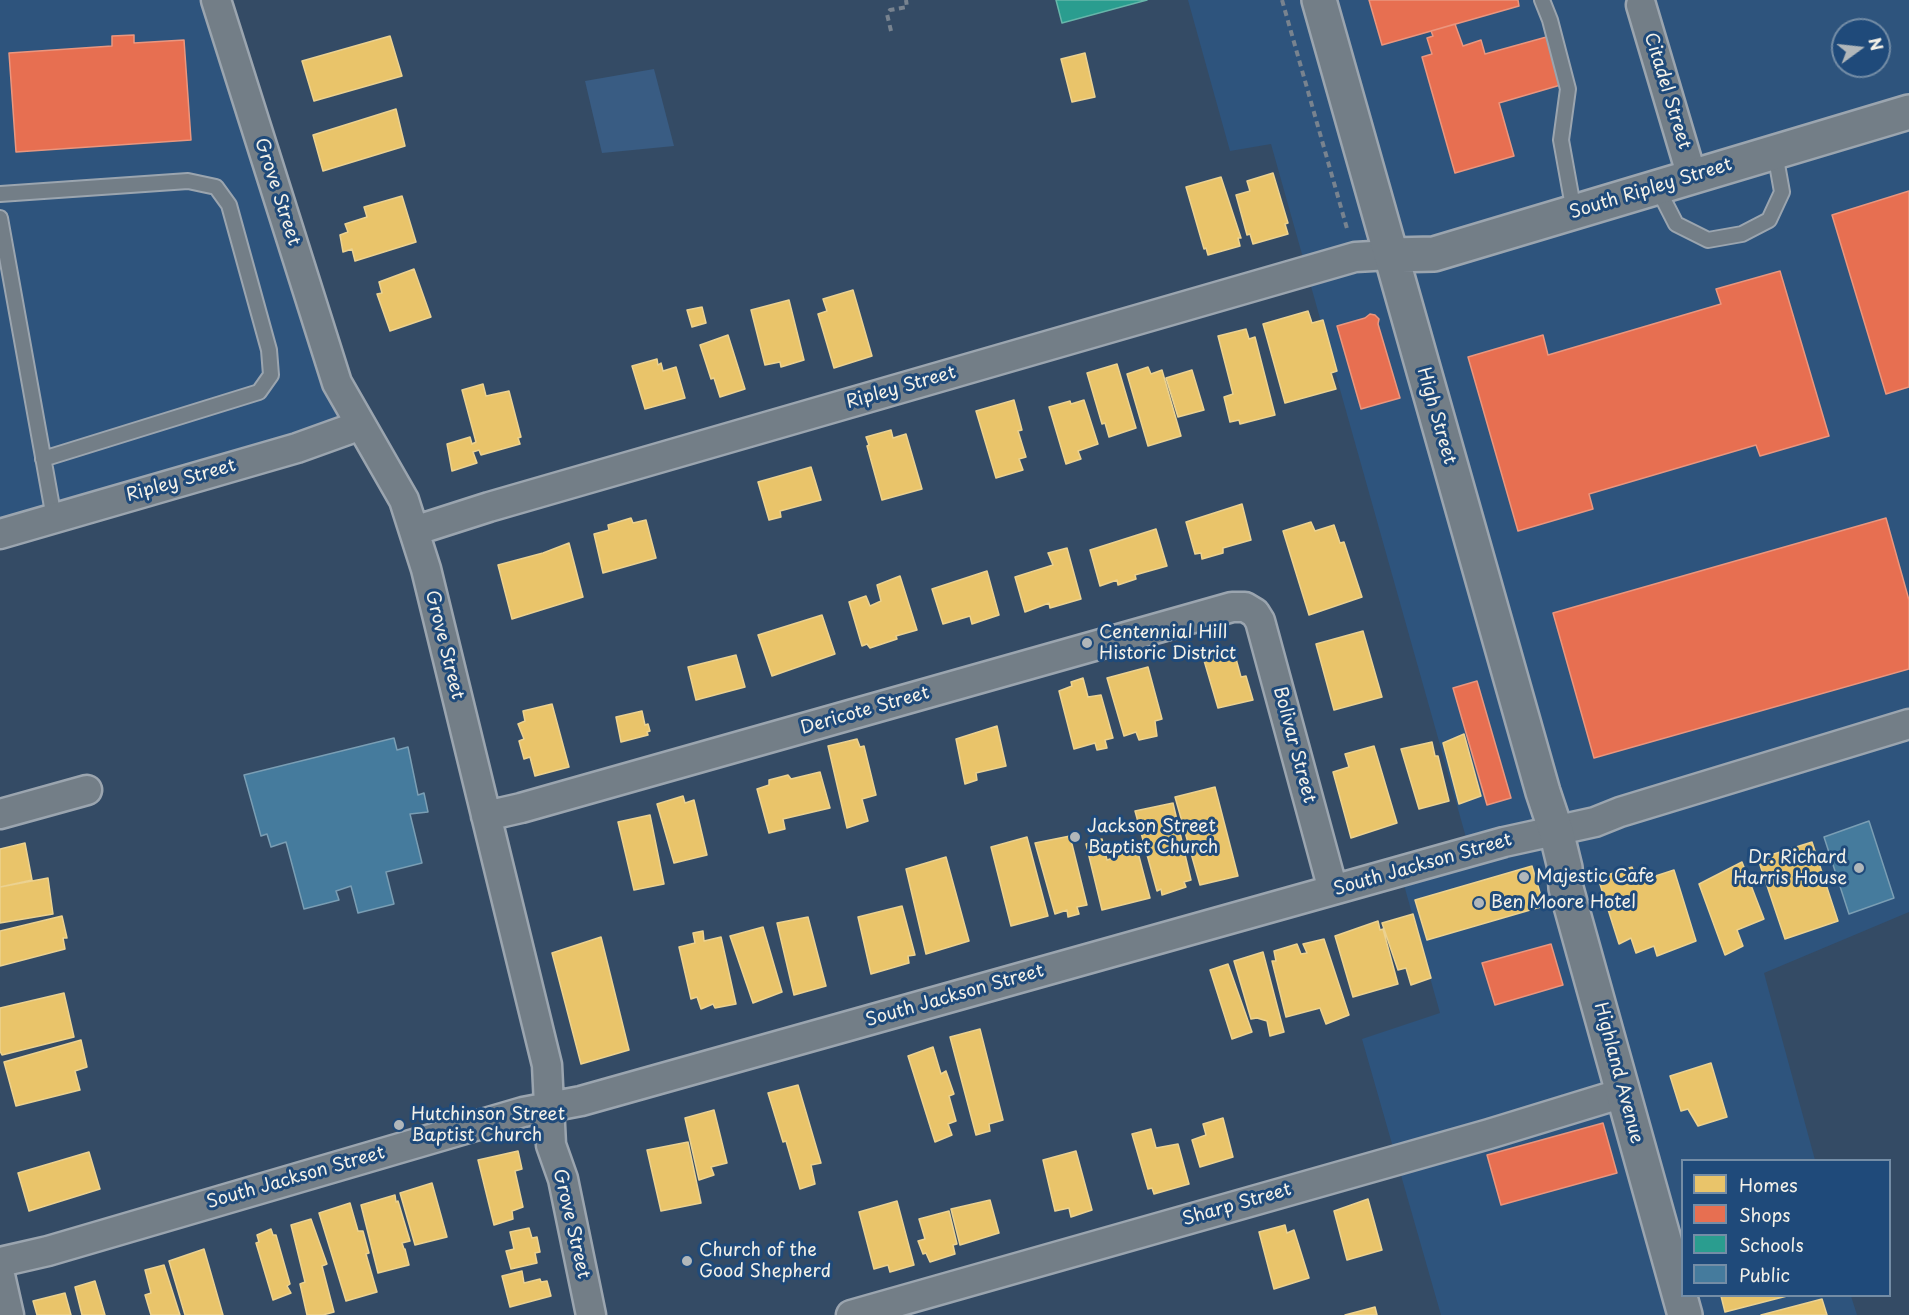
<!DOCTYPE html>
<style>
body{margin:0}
#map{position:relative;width:1909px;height:1315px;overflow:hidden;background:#344b65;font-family:"Playpen Sans",sans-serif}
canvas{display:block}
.legend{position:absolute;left:1681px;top:1159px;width:210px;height:138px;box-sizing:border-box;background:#1f4a7a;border:2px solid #748da6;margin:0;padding:8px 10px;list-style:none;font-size:18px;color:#f4f1e8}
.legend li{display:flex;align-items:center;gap:12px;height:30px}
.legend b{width:30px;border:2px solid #748da6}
.north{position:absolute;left:1831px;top:18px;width:60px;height:60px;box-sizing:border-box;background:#1f4a7a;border:2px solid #748da6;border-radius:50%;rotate:75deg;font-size:16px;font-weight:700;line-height:24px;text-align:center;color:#f4f1e8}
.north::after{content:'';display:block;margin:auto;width:21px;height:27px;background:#b1b7ba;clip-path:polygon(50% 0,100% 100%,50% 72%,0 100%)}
</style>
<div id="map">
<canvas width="1909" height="1315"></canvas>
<ul class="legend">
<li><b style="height:16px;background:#e9c46a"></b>Homes</li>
<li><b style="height:16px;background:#e76f51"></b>Shops</li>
<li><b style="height:16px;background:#2a9d8f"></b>Schools</li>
<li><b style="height:16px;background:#457b9d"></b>Public</li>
</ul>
<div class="north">N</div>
</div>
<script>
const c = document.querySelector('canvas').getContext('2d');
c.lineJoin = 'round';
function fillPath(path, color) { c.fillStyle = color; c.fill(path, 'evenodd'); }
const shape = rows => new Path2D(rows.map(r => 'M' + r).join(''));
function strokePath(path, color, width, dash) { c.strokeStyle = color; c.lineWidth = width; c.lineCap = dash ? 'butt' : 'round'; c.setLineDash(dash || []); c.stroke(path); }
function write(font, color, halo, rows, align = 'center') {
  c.font = font + ' "Playpen Sans",sans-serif'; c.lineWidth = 6; c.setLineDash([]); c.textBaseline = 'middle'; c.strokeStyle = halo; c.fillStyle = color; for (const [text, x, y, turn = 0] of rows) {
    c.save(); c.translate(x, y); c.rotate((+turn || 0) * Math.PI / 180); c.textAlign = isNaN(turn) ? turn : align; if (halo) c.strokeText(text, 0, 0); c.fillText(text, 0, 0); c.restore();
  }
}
fillPath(shape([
 [0,0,218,0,339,424,0,522],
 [1188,0,1909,0,1909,912,1764,973,1815,1160,1682,1160,1682,1296,1851,1296,1857,1315,1441,1315,1362,1039,1440,1013,1397,860,1467,841,1271,144,1230,151],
 [1843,30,1879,30,1879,66,1843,66]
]), '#2e547d');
fillPath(shape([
 [654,69,674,146,602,153,585,81]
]), '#395c83');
const homes = shape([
 [390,36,402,76,314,101,302,61,390,36],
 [1085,53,1095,97,1072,102,1061,59,1085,53],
 [396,109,405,146,323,171,313,135,396,109],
 [1273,173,1288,223,1285,224,1288,234,1253,244,1250,234,1247,235,1236,195,1250,191,1247,181,1273,173],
 [1221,177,1241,238,1238,238,1240,246,1208,255,1206,248,1204,249,1186,187,1221,177],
 [402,196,416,242,355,261,352,249,343,252,340,235,348,232,345,224,367,217,364,207,402,196],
 [414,269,431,317,390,331,377,294,382,293,379,282,414,269],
 [853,290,872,356,834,368,818,314,827,311,823,299,853,290],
 [789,300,804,360,781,367,780,362,765,365,751,310,789,300],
 [702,307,706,323,692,327,687,310,702,307],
 [1308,311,1312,323,1323,320,1337,371,1331,373,1336,389,1285,403,1263,324,1308,311],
 [1246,329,1249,339,1255,337,1275,415,1240,424,1239,420,1230,422,1224,397,1233,394,1218,336,1246,329],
 [728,335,745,389,720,397,714,378,711,379,700,345,728,335],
 [657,359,658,365,661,363,663,371,676,367,685,398,645,409,632,366,657,359],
 [1117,364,1136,428,1109,437,1105,423,1102,424,1087,373,1117,364],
 [1148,367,1151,374,1162,370,1181,436,1148,446,1127,374,1148,367],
 [1192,370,1204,410,1178,417,1166,378,1192,370],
 [483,384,486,396,509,391,521,437,518,438,520,444,481,455,479,450,473,452,477,463,452,471,447,444,470,437,472,444,476,442,462,390,483,384],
 [1014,400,1022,430,1018,431,1026,457,1019,459,1023,470,996,478,976,411,1014,400],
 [1084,400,1098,444,1078,451,1081,459,1066,464,1049,407,1070,401,1071,404,1084,400],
 [891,430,893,438,906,434,922,489,882,500,867,446,869,445,866,437,891,430],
 [811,467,821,500,780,511,781,517,769,520,758,482,811,467],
 [1242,504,1251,540,1223,548,1223,553,1202,559,1201,553,1195,554,1186,522,1242,504],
 [631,518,633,523,646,520,656,558,603,573,594,534,609,530,608,525,631,518],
 [1311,522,1315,531,1334,525,1340,543,1344,542,1362,597,1309,615,1283,531,1311,522],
 [1156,529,1167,566,1135,575,1136,579,1118,585,1117,580,1100,586,1090,550,1156,529],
 [569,543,583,597,512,619,498,565,543,553,569,543],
 [1067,548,1081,599,1050,608,1049,603,1025,612,1015,577,1053,565,1048,553,1067,548],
 [987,571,999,615,972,624,970,616,943,624,932,589,987,571],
 [900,576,917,630,896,636,897,639,870,648,867,644,862,646,849,602,866,596,870,606,881,601,877,585,900,576],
 [822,615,835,654,772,676,758,635,822,615],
 [1363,631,1382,697,1334,710,1316,644,1363,631],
 [1233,648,1241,677,1246,676,1253,700,1218,708,1203,657,1233,648],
 [736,655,745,687,696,700,688,667,736,655],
 [1148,667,1162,719,1155,721,1157,736,1139,740,1136,732,1124,736,1107,678,1148,667],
 [1083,678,1088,697,1101,695,1113,738,1105,740,1107,748,1097,750,1095,743,1074,749,1059,691,1072,686,1071,682,1083,678],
 [552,704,569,767,535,776,530,757,524,759,519,741,524,739,518,724,525,721,523,711,552,704],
 [642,711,645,725,648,724,650,731,647,732,648,735,621,742,616,717,642,711],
 [997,726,1006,766,976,773,977,780,965,784,956,739,997,726],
 [1464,734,1481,796,1459,804,1443,743,1464,734],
 [857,739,860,747,864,746,876,795,862,799,868,821,847,828,828,746,857,739],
 [1432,742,1435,756,1438,756,1449,801,1419,809,1401,749,1432,742],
 [1374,746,1397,823,1351,838,1333,772,1349,767,1345,754,1374,746],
 [820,772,830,808,783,819,785,829,769,833,757,789,769,785,769,780,788,775,791,779,820,772],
 [1215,787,1238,876,1200,885,1175,797,1215,787],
 [683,796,685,803,694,800,707,855,674,863,657,804,683,796],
 [1173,803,1191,880,1184,882,1186,887,1162,895,1161,889,1157,891,1135,811,1173,803],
 [650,815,664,884,634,890,618,822,650,815],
 [1070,836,1087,905,1077,907,1079,914,1068,917,1067,910,1055,914,1035,843,1070,836],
 [1027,837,1048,916,1011,926,991,847,1027,837],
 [1102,839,1107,860,1116,857,1115,850,1136,845,1150,898,1102,910,1086,844,1102,839],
 [1812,842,1838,921,1785,939,1758,859,1812,842],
 [25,843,32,880,0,887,0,849,25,843],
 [946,857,969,941,926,954,906,869,946,857],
 [1742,862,1764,919,1737,930,1743,946,1725,955,1699,884,1742,862],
 [1532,866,1544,906,1427,940,1415,900,1532,866],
 [1632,867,1637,882,1674,870,1696,941,1657,956,1654,946,1636,953,1631,938,1619,944,1598,878,1632,867],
 [48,878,53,914,0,923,0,887,48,878],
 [902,906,915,955,908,956,909,963,871,974,858,917,902,906],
 [1413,914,1431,978,1411,985,1406,968,1398,970,1382,923,1413,914],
 [62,916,67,938,63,938,65,949,0,966,0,931,62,916],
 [808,917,826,986,794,995,777,923,808,917],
 [1378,921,1380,930,1383,929,1398,984,1353,997,1335,936,1378,921],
 [763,927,782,992,753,1003,730,936,763,927],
 [703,931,704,941,721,937,736,1004,715,1008,713,1004,701,1009,697,997,691,999,679,947,695,943,693,933,703,931],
 [601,937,629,1050,581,1064,552,953,601,937],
 [1324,939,1349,1015,1326,1024,1320,1008,1286,1017,1272,961,1276,961,1274,951,1297,944,1301,954,1307,953,1303,944,1324,939],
 [1263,952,1284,1032,1270,1036,1267,1021,1257,1018,1251,1019,1234,961,1263,952],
 [1228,964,1252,1032,1232,1039,1210,970,1228,964],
 [64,993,74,1037,2,1055,0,1051,0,1008,64,993],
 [980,1029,1003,1120,989,1124,990,1131,976,1135,950,1037,980,1029],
 [81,1040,87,1067,75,1071,80,1090,16,1106,4,1062,81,1040],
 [933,1047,941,1074,946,1071,954,1094,949,1096,956,1121,948,1124,952,1135,935,1142,908,1056,933,1047],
 [1711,1063,1727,1117,1698,1126,1688,1109,1681,1111,1670,1076,1711,1063],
 [798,1085,821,1163,811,1165,815,1184,800,1189,786,1141,783,1142,768,1093,798,1085],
 [714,1110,727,1163,711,1167,714,1175,699,1180,685,1118,714,1110],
 [1223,1118,1233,1157,1200,1167,1192,1140,1206,1135,1203,1124,1223,1118],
 [1151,1129,1156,1148,1178,1144,1189,1184,1154,1194,1152,1188,1148,1189,1132,1134,1151,1129],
 [688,1142,701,1203,661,1211,647,1150,688,1142],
 [518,1151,522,1169,515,1171,523,1207,512,1211,513,1219,494,1225,478,1160,518,1151],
 [1076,1151,1092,1210,1071,1217,1069,1208,1055,1211,1043,1160,1076,1151],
 [89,1152,100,1189,29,1211,18,1173,89,1152],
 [432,1183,447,1237,415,1245,400,1193,432,1183],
 [395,1195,396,1202,398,1201,410,1241,402,1243,404,1249,405,1249,409,1265,378,1273,361,1205,395,1195],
 [1368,1199,1382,1250,1347,1260,1334,1211,1368,1199],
 [990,1200,999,1233,960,1245,951,1209,990,1200],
 [897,1201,914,1265,890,1272,888,1265,874,1269,859,1212,897,1201],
 [350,1203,358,1231,363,1231,369,1253,366,1254,377,1292,346,1301,319,1213,350,1203],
 [949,1211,957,1244,953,1245,955,1254,930,1262,926,1253,923,1254,918,1241,925,1239,919,1219,949,1211],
 [311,1219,327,1264,322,1266,334,1312,323,1315,307,1315,300,1284,305,1282,291,1225,311,1219],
 [1285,1225,1287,1233,1294,1230,1309,1278,1274,1289,1259,1232,1285,1225],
 [529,1228,532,1238,537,1237,540,1252,535,1253,537,1263,511,1269,506,1251,514,1249,510,1232,529,1228],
 [271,1229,273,1235,276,1235,290,1284,287,1286,291,1293,273,1300,256,1243,259,1242,257,1235,271,1229],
 [204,1249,223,1315,185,1315,169,1261,204,1249],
 [164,1265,180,1315,151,1315,145,1295,151,1293,145,1270,164,1265],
 [522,1271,524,1283,540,1279,541,1282,547,1281,551,1296,510,1307,502,1276,522,1271],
 [95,1281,105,1315,82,1315,75,1287,95,1281],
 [65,1293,71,1315,37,1315,33,1301,65,1293],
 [1721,1296,1787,1296,1725,1312,1721,1296],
 [1822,1299,1827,1315,1761,1315,1822,1299],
 [1375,1307,1377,1315,1345,1315,1375,1307]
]);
fillPath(homes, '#e9c46a');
strokePath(homes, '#ecd290', 1.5);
const shops = shape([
 [1369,0,1518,0,1519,6,1382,45,1369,0],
 [1455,24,1463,46,1481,40,1485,54,1550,36,1564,84,1499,103,1514,156,1455,173,1422,57,1432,54,1427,38,1433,36,1431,31,1455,24],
 [134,35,134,43,184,40,191,140,16,152,9,53,112,46,112,36,134,35],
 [1909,191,1909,387,1886,394,1832,215,1909,191],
 [1780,271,1829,436,1760,456,1756,445,1589,494,1593,509,1518,531,1468,357,1543,335,1548,355,1721,304,1716,289,1780,271],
 [1370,314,1375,315,1379,319,1378,324,1400,398,1361,409,1337,326,1365,318,1370,314],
 [1886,518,1909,600,1909,669,1594,758,1553,613,1886,518],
 [1477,681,1511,798,1487,805,1453,688,1477,681],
 [1551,944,1563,985,1495,1005,1482,963,1551,944],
 [1603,1123,1617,1173,1501,1205,1487,1155,1603,1123]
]);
fillPath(shops, '#e76f51');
strokePath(shops, '#eb967e', 1.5);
const schools = shape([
 [1056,0,1147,0,1062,23,1056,0]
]);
fillPath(schools, '#2a9d8f');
strokePath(schools, '#67b6aa', 1.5);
const public = shape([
 [394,738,397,750,408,747,418,795,424,793,428,812,410,814,422,863,386,872,394,904,358,913,351,886,336,891,339,900,304,909,286,842,271,847,267,834,261,836,244,775,394,738],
 [1869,821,1894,898,1849,914,1824,837,1869,821]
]);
fillPath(public, '#457b9d');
strokePath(public, '#7a9eb4', 1.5);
const lane = shape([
 [1542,0,1550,20,1568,89,1561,140,1574,212],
 [1657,187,1676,224,1708,240,1742,234,1769,220,1782,192,1775,153],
 [0,194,188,181,216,187,229,205,269,350,271,375,259,392,43,459],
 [0,218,54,518]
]);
const street = shape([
 [216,0,337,383,404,500,426,569,547,1065,551,1145,563,1179,591,1315],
 [1641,5,1692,177],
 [414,531,489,507,1355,257,1391,255],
 [0,534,297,448,361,425],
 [0,814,87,790],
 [486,816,521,808,1232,607,1245,607,1255,613,1260,621,1333,890],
 [0,1262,48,1251,523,1112,581,1101,1504,842,1595,822,1620,812,1909,724],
 [0,1275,9,1315],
 [851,1315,1489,1134,1623,1093]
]);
const secondary = shape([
 [1319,0,1543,792,1556,831,1565,868,1566,888,1685,1315],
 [1391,255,1434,254,1909,112]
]);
strokePath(lane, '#9ba5af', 18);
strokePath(street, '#9ba5af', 33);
strokePath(secondary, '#9ba5af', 38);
strokePath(shape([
 [1282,0,1348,232],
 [891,31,887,14,890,10,907,7,906,0]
]), '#78838f', 4, [6, 4.5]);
strokePath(lane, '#737e87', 14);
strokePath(street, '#737e87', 28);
strokePath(secondary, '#737e87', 33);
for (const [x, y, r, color] of [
 [1087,643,6,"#b1b7ba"],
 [1075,837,6,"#b1b7ba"],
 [1859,868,6,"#b1b7ba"],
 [1524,877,6,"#b1b7ba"],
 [1479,903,6,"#b1b7ba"],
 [399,1125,6,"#b1b7ba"],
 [687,1261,6,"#b1b7ba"]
]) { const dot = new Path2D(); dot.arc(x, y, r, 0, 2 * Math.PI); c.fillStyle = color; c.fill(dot); strokePath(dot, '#1f4a7a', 2); }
write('18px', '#f4f1e8', '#1f4a7a', [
 ["Citadel Street",1667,91,73],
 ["South Ripley Street",1651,189,-17],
 ["Grove Street",277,192,72],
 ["Ripley Street",901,388,-16],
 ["High Street",1436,416,74],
 ["Ripley Street",181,481,-16],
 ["Grove Street",444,645,76],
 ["Dericote Street",865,711,-16],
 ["Bolivar Street",1294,745,75],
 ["South Jackson Street",1423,865,-16],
 ["South Jackson Street",955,996,-16],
 ["Highland Avenue",1618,1073,75],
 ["South Jackson Street",296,1178,-16],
 ["Sharp Street",1237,1205,-16],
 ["Grove Street",571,1224,77]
]);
write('18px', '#f4f1e8', '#1f4a7a', [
 ["Centennial Hill",1099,633],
 ["Historic District",1099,654],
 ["Jackson Street",1087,827],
 ["Baptist Church",1087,848],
 ["Dr. Richard",1847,858,"right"],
 ["Harris House",1847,879,"right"],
 ["Majestic Cafe",1536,877],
 ["Ben Moore Hotel",1491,903],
 ["Hutchinson Street",411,1115],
 ["Baptist Church",411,1136],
 ["Church of the",699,1251],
 ["Good Shepherd",699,1272]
], 'left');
</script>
